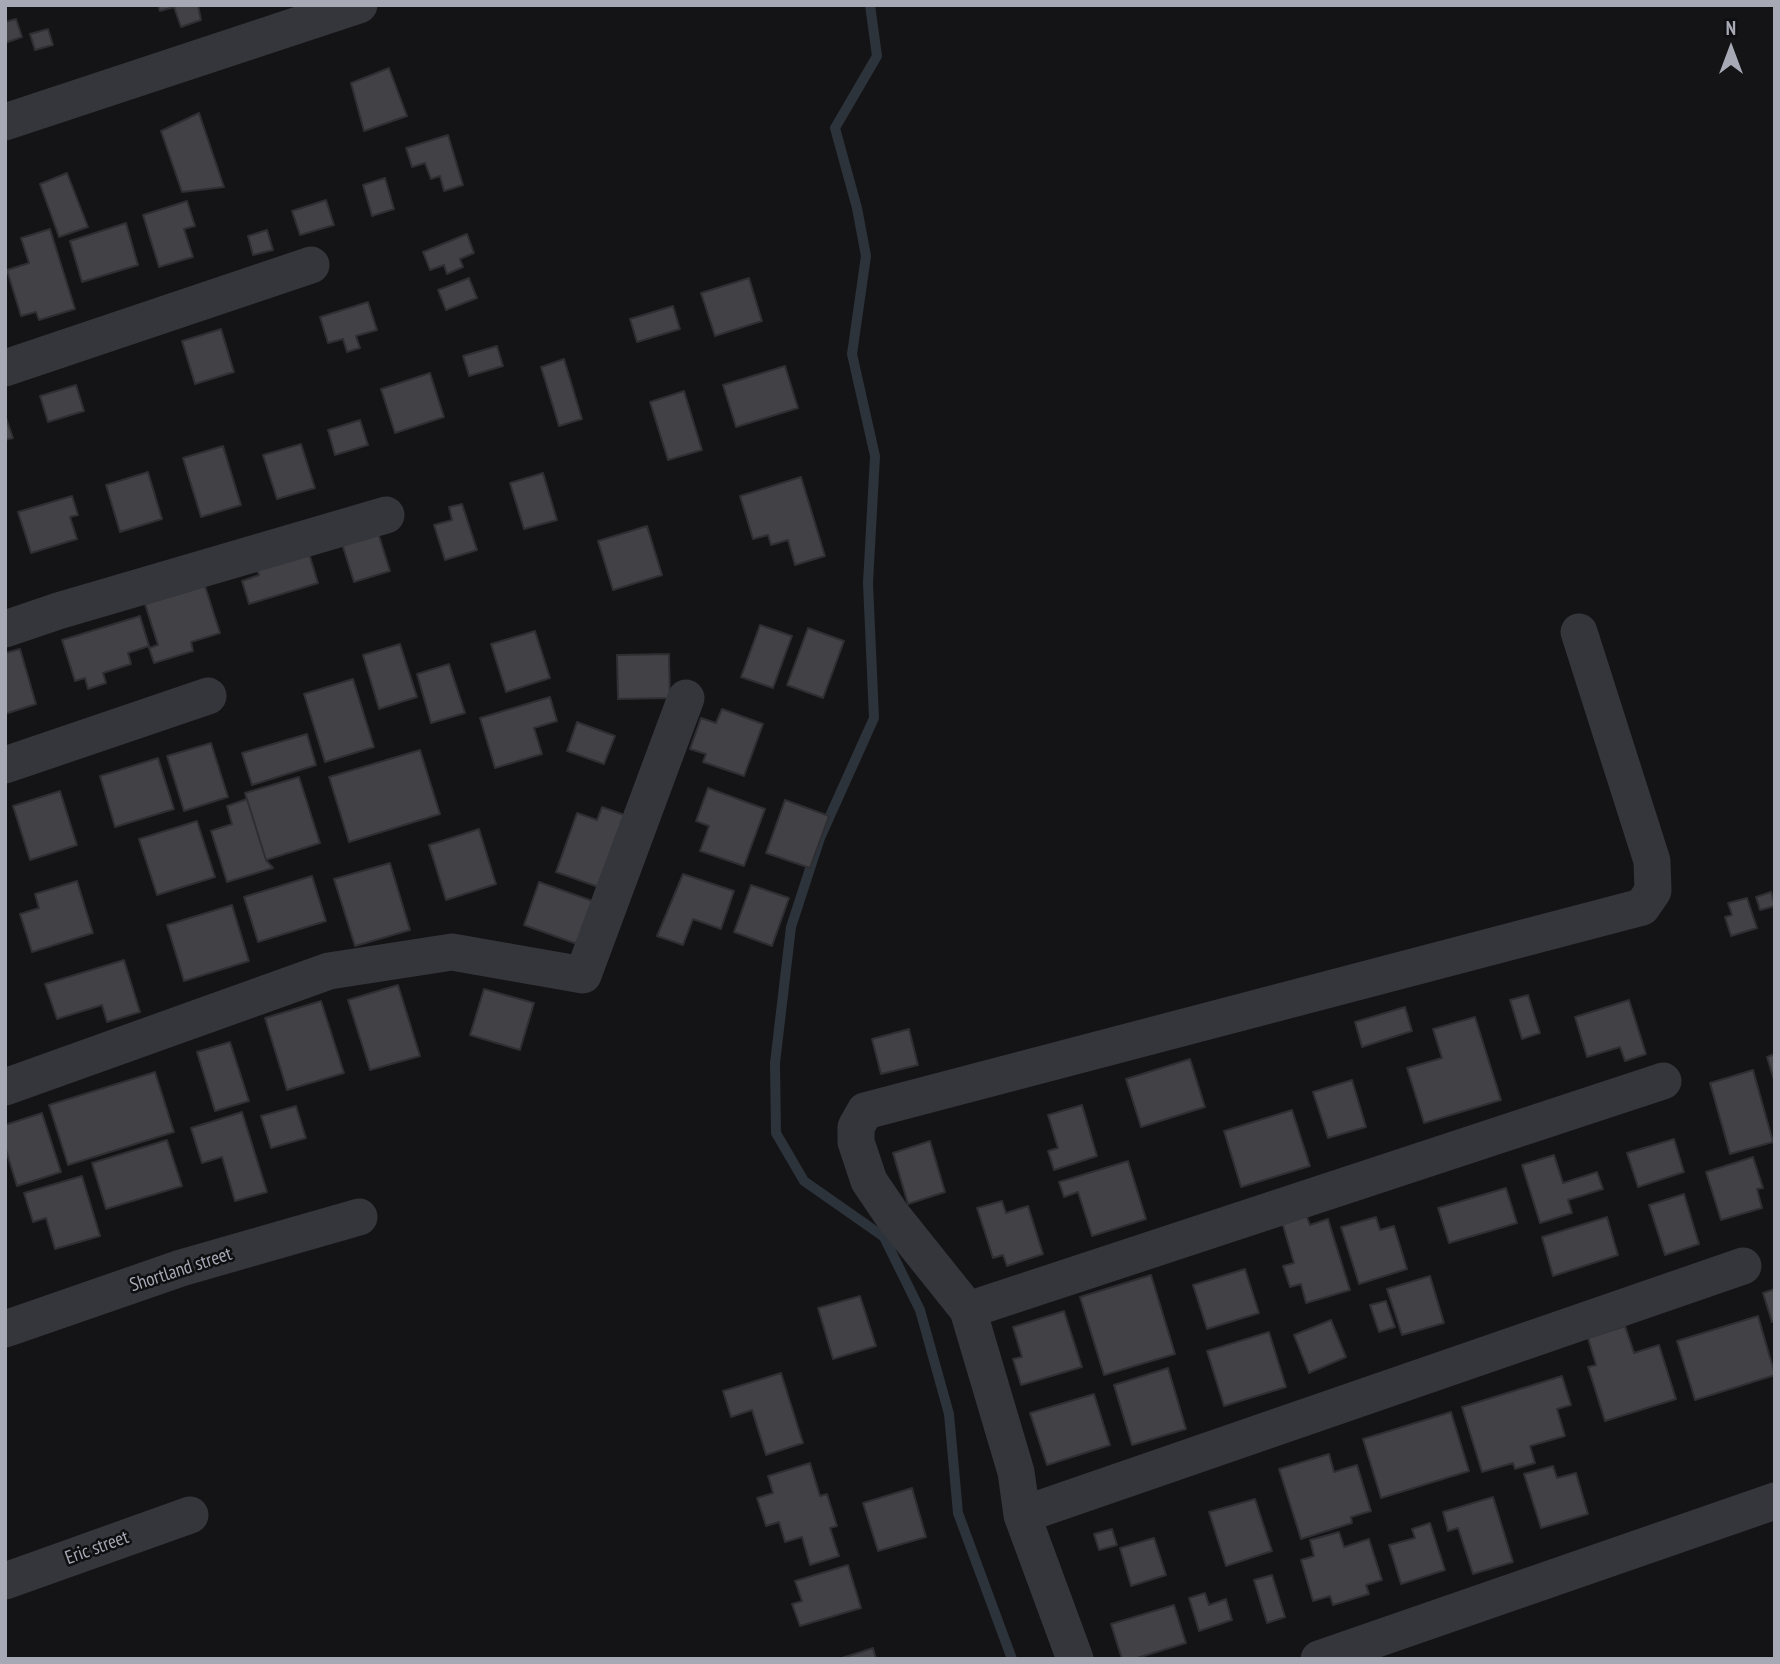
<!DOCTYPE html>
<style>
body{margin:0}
#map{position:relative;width:1780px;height:1664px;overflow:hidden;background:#141416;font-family:"PT Sans Narrow",sans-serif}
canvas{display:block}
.frame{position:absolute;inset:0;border:7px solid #a7a9b5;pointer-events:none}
.north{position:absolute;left:1696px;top:14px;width:70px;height:70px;-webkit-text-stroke:5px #0f0f11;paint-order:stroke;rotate:0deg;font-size:19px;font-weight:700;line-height:28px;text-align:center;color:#a7a9b5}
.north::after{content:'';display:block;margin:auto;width:24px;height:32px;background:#a7a9b5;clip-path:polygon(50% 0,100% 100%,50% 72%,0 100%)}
</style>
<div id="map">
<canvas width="1780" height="1664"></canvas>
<div class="frame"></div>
<div class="north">N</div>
</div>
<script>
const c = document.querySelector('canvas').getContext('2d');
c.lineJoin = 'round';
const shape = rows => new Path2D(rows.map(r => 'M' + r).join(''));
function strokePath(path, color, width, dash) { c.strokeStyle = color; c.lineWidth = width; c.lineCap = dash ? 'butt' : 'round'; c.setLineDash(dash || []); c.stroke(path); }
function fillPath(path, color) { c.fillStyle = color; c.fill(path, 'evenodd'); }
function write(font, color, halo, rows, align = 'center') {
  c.font = font + ' "PT Sans Narrow",sans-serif'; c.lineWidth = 5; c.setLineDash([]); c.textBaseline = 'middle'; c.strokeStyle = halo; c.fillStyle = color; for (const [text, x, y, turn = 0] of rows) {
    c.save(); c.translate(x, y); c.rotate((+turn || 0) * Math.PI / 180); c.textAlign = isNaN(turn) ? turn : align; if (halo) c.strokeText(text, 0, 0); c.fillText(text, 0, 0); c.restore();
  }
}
strokePath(shape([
 [870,5,877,56,835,128,857,208,866,256,852,354,875,456,868,583,874,718,820,838,791,927,775,1063,776,1133,804,1181,884,1237,920,1310,949,1414,958,1513,1012,1659]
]), '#2d333b', 10);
const building = shape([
 [158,5,198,5,201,20,181,27,174,7,160,11,158,5],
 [16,19,22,37,5,43,5,22,16,19],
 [48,29,53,45,35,50,30,34,48,29],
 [389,68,407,116,364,131,351,83,389,68],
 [199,113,224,187,182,192,161,131,199,113],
 [448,135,463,185,444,191,440,176,431,179,425,163,412,167,406,148,448,135],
 [67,173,88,227,59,237,40,184,67,173],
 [385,178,394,209,372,216,363,185,385,178],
 [326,200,334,225,300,235,292,211,326,200],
 [187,201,195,226,184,229,193,257,159,267,143,215,187,201],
 [126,223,138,265,82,282,70,241,126,223],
 [50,229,75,309,39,320,36,312,21,316,7,270,29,263,21,238,50,229],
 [267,230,273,250,253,255,248,236,267,230],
 [467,234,474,253,460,259,463,267,447,274,444,265,430,270,423,252,467,234],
 [469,278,477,298,446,310,438,290,469,278],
 [749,278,762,321,715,336,701,293,749,278],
 [368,302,377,330,356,336,360,348,347,352,343,339,328,343,320,317,368,302],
 [673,306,680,329,637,342,630,319,673,306],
 [221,329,234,372,195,384,182,341,221,329],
 [497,346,503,366,469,376,463,356,497,346],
 [564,359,582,419,559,426,541,367,564,359],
 [785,366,798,408,736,427,723,385,785,366],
 [430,373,444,417,395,433,381,389,430,373],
 [76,385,84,411,48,422,40,396,76,385],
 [684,391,702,450,668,460,650,402,684,391],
 [5,415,13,438,5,440,5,415],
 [360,420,368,445,335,455,328,430,360,420],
 [301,444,315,488,277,499,263,455,301,444],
 [223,446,241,505,201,517,183,458,223,446],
 [148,472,162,519,120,532,106,485,148,472],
 [543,473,557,520,524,529,510,483,543,473],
 [801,477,825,556,795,565,788,540,771,545,768,535,753,539,740,496,801,477],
 [72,496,78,515,70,517,77,539,31,553,18,512,72,496],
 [462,504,477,550,445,560,434,525,452,520,449,507,462,504],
 [375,523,390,571,354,582,339,534,375,523],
 [647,526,662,575,613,590,598,541,647,526],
 [308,550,318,583,249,604,242,581,259,575,256,567,308,550],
 [205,586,220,633,191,642,193,651,154,663,149,648,158,645,145,604,205,586],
 [140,616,149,646,128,653,131,664,103,673,106,683,88,689,85,678,75,681,62,640,140,616],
 [760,625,792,636,773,688,741,677,760,625],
 [808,628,844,641,823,698,787,685,808,628],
 [535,631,550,678,506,692,491,644,535,631],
 [400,644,417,697,379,709,363,655,400,644],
 [20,649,36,704,5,714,5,653,20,649],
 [669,654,670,698,618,699,617,655,669,654],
 [449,664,465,713,431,723,417,674,449,664],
 [353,679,374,747,325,762,304,694,353,679],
 [550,697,557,721,534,728,542,754,495,768,480,718,550,697],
 [722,709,763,724,744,776,703,762,706,754,690,749,701,718,716,723,722,709],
 [577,722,615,736,604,764,567,751,577,722],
 [307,734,316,765,252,785,242,753,307,734],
 [211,743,228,797,184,811,167,756,211,743],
 [420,750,440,814,349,842,329,777,420,750],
 [158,758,174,809,115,827,100,776,158,758],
 [299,777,320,843,266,860,245,793,299,777],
 [708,788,765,809,744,866,700,851,709,826,696,821,708,788],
 [60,791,77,845,30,860,13,806,60,791],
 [247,799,266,860,273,868,227,882,211,831,232,824,227,806,247,799],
 [785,800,829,816,810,868,766,853,785,800],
 [602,807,633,818,607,890,556,872,577,813,597,820,602,807],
 [197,821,215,877,157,895,139,839,197,821],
 [479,829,496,884,446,900,429,845,479,829],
 [390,863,410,930,355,946,334,879,390,863],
 [683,874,734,891,721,929,693,919,683,945,657,936,683,874],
 [312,876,326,921,258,942,244,897,312,876],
 [77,881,93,933,32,952,20,914,39,908,35,894,77,881],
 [539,882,618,910,577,944,524,925,539,882],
 [751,885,789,898,772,946,734,932,751,885],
 [1771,892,1775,906,1760,910,1756,897,1771,892],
 [1747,898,1757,928,1731,936,1725,917,1732,915,1728,903,1747,898],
 [232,905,249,961,184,981,167,925,232,905],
 [124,960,140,1012,107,1022,102,1005,57,1019,45,984,124,960],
 [398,985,420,1056,370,1070,348,1000,398,985],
 [484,989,534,1003,520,1050,470,1035,484,989],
 [1528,995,1540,1033,1522,1039,1510,1000,1528,995],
 [1629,1000,1646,1054,1625,1061,1620,1047,1587,1057,1575,1017,1629,1000],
 [321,1001,344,1073,287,1090,265,1018,321,1001],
 [1405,1007,1412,1031,1362,1047,1355,1022,1405,1007],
 [1475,1017,1501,1100,1424,1123,1407,1068,1442,1058,1433,1029,1475,1017],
 [909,1029,918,1065,881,1074,872,1039,909,1029],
 [230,1042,249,1101,215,1111,197,1052,230,1042],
 [1775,1054,1775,1083,1767,1057,1775,1054],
 [1190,1059,1205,1107,1141,1127,1126,1079,1190,1059],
 [1753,1070,1773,1142,1730,1154,1710,1083,1753,1070],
 [155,1072,174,1132,68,1165,49,1105,155,1072],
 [1352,1080,1366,1127,1328,1138,1313,1092,1352,1080],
 [1082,1105,1097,1156,1054,1170,1048,1151,1058,1148,1048,1115,1082,1105],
 [296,1106,306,1138,271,1148,261,1116,296,1106],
 [1292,1110,1310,1166,1241,1187,1224,1131,1292,1110],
 [242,1112,267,1192,235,1201,222,1157,202,1163,191,1128,242,1112],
 [42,1113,61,1172,17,1186,5,1147,5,1125,42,1113],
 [1674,1139,1684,1172,1638,1187,1627,1153,1674,1139],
 [167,1140,182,1186,106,1209,92,1163,167,1140],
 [930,1141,945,1192,908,1204,893,1153,930,1141],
 [1554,1155,1563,1183,1597,1172,1603,1189,1568,1200,1572,1213,1540,1223,1522,1165,1554,1155],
 [1753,1157,1763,1188,1757,1189,1762,1208,1721,1220,1706,1172,1753,1157],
 [1128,1161,1146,1219,1092,1236,1078,1192,1064,1197,1059,1182,1128,1161],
 [82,1176,100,1236,55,1249,46,1218,33,1222,24,1193,82,1176],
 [1506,1188,1517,1223,1449,1243,1438,1208,1506,1188],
 [1684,1194,1699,1244,1665,1255,1649,1205,1684,1194],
 [1002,1201,1006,1213,1028,1206,1043,1254,1007,1266,1003,1255,993,1258,977,1208,1002,1201],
 [1306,1215,1310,1225,1328,1219,1350,1290,1306,1303,1301,1284,1290,1287,1283,1266,1294,1263,1282,1222,1306,1215],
 [1376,1217,1380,1230,1394,1226,1407,1269,1359,1284,1341,1227,1376,1217],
 [1607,1217,1618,1255,1553,1276,1542,1237,1607,1217],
 [1245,1269,1259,1313,1207,1329,1193,1285,1245,1269],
 [1151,1275,1175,1354,1104,1375,1080,1297,1151,1275],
 [1430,1276,1444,1323,1402,1335,1387,1289,1430,1276],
 [1775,1289,1775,1321,1772,1322,1763,1293,1775,1289],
 [860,1296,876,1346,833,1359,818,1308,860,1296],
 [1386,1301,1395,1327,1379,1332,1370,1305,1386,1301],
 [1064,1311,1082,1367,1021,1385,1013,1359,1022,1357,1013,1327,1064,1311],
 [1758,1316,1775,1375,1695,1400,1677,1341,1758,1316],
 [1331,1320,1346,1357,1309,1373,1294,1335,1331,1320],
 [1625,1326,1634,1353,1659,1345,1676,1399,1605,1421,1588,1367,1596,1365,1588,1338,1625,1326],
 [1269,1332,1286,1387,1224,1406,1207,1351,1269,1332],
 [1168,1368,1186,1429,1132,1445,1114,1385,1168,1368],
 [781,1373,803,1443,766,1455,752,1410,731,1417,723,1391,781,1373],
 [1562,1376,1571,1405,1557,1409,1565,1436,1530,1446,1535,1463,1515,1469,1513,1463,1482,1472,1462,1407,1562,1376],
 [1094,1394,1110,1445,1047,1465,1030,1413,1094,1394],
 [1451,1412,1469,1471,1381,1498,1363,1439,1451,1412],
 [1329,1454,1334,1472,1357,1465,1371,1511,1351,1517,1352,1523,1301,1539,1279,1469,1329,1454],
 [810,1463,820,1496,827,1494,837,1526,830,1528,839,1556,810,1565,802,1537,785,1542,779,1522,766,1526,757,1498,773,1493,768,1476,810,1463],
 [1553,1466,1557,1478,1576,1473,1588,1514,1541,1528,1524,1474,1553,1466],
 [912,1488,926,1537,878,1551,863,1503,912,1488],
 [1493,1497,1513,1562,1473,1574,1458,1528,1448,1531,1443,1512,1493,1497],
 [1255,1499,1272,1551,1226,1566,1209,1512,1255,1499],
 [1430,1523,1445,1570,1401,1584,1389,1545,1415,1538,1412,1529,1430,1523],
 [1112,1529,1117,1545,1099,1550,1094,1534,1112,1529],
 [1339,1532,1344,1547,1369,1539,1382,1580,1366,1585,1369,1594,1333,1605,1330,1596,1313,1601,1301,1560,1314,1556,1310,1540,1339,1532],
 [1154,1538,1166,1575,1131,1586,1120,1548,1154,1538],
 [848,1565,861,1608,800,1626,792,1604,802,1601,795,1581,848,1565],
 [1272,1575,1285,1617,1267,1623,1254,1580,1272,1575],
 [1205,1593,1209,1605,1226,1599,1232,1620,1199,1631,1189,1598,1205,1593],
 [1174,1605,1186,1643,1134,1659,1122,1659,1111,1624,1174,1605],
 [873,1648,876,1659,839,1659,873,1648]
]);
fillPath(building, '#414146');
strokePath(building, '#2f2e32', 2);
strokePath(shape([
 [5,122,359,5],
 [5,368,311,265],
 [5,629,58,611,386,515],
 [5,765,208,696],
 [5,1087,329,971,452,952,583,975,686,698],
 [968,1310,892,1215,869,1181,856,1142,856,1127,865,1111,1642,907,1653,891,1652,861,1579,632],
 [5,1329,181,1268,359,1217],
 [1022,1515,1743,1266],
 [5,1581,190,1515],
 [1075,1659,1022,1515,1016,1472,968,1310,1663,1081],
 [1319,1659,1775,1501]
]), '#35363b', 37);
write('19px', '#a7a9b5', '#0f0f11', [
 ["Shortland street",181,1270,-18],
 ["Eric street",97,1548,-20]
]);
</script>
